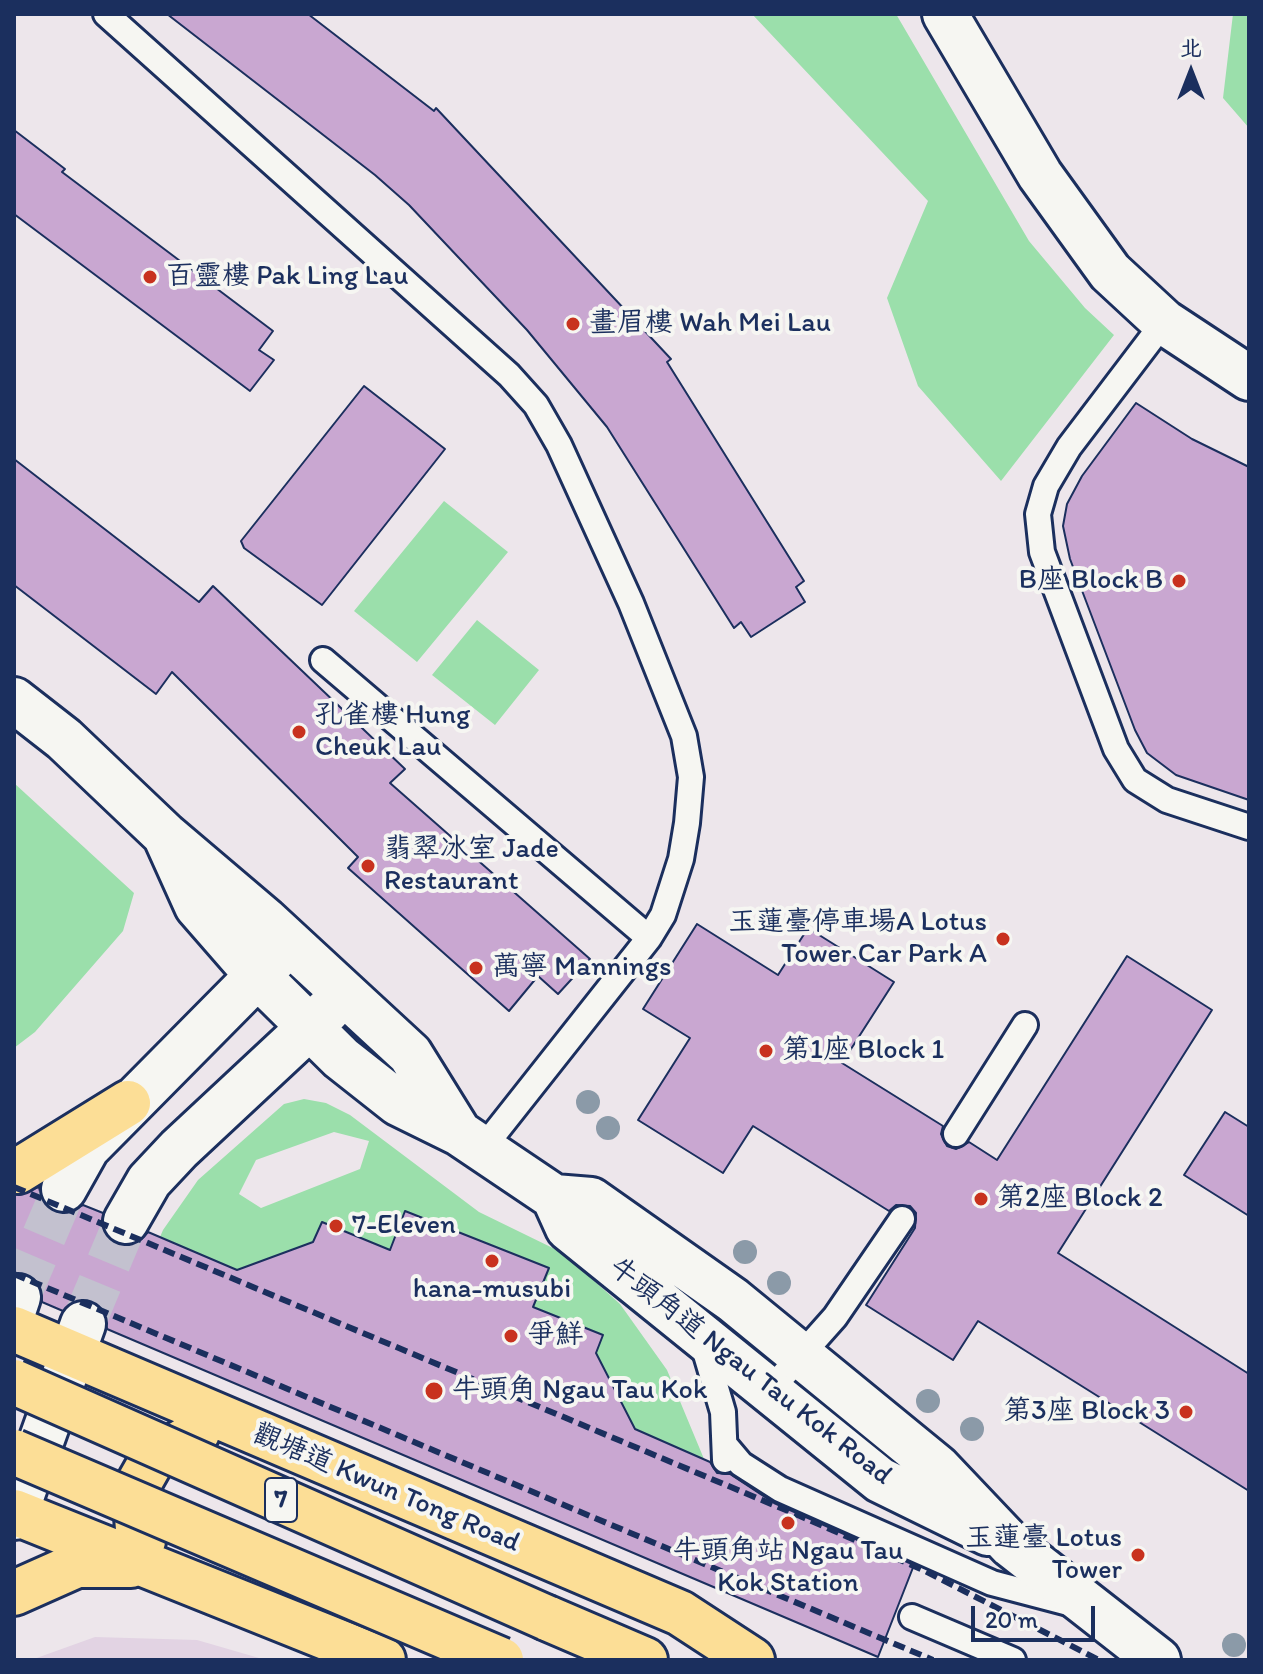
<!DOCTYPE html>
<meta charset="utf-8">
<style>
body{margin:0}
#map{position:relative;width:1263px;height:1674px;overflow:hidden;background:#ede6eb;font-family:Itim,"LXGW WenKai TC",sans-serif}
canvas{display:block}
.frame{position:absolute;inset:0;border:16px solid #1b2f5e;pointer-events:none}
.north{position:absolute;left:1151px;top:32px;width:80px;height:80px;-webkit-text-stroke:6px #f6f6f2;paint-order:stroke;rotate:0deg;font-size:22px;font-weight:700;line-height:32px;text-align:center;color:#1b2f5e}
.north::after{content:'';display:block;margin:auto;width:28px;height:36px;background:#1b2f5e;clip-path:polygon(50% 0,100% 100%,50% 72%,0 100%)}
.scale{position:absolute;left:971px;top:1606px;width:124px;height:36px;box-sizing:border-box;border:4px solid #1b2f5e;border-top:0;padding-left:10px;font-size:24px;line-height:28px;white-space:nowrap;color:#1b2f5e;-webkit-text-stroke:6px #f6f6f2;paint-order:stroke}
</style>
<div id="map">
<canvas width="1263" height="1674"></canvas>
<div class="frame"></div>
<div class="north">北</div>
<div class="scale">20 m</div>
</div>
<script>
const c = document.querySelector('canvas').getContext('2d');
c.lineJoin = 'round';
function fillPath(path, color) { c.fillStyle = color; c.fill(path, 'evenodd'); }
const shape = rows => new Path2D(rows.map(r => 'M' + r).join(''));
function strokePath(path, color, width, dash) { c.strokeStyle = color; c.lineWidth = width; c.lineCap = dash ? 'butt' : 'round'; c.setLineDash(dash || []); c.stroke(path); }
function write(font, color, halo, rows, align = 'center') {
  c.font = font + ' Itim,"LXGW WenKai TC",sans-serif'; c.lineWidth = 8; c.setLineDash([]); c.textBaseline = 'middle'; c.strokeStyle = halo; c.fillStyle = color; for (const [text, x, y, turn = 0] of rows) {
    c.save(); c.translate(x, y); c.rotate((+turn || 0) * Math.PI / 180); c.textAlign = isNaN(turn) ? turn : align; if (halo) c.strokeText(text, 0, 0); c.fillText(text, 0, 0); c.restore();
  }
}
fillPath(shape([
 [95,1637,197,1640,266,1660,31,1660]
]), '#e2d3e3');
fillPath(shape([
 [752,14,896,14,1029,241,1085,308,1114,335,1001,481,918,386,887,298,928,201],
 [1233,14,1249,14,1249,128,1223,98],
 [444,501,508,552,417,662,354,611],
 [477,620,539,670,495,725,432,675],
 [14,783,134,893,123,931,35,1032,14,1048],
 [304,1099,326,1103,350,1115,479,1212,563,1253,620,1304,667,1370,704,1459,635,1429,533,1307,549,1268,405,1212,390,1250,322,1222,313,1242,230,1272,149,1263,163,1230,198,1180,284,1104],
 [334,1132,369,1141,360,1169,261,1208,239,1194,256,1160]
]), '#9bdfab');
const building = shape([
 [167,14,308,14,434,111,436,108,671,359,667,362,804,581,796,587,805,602,751,637,741,622,734,628,607,427,527,330,409,205,375,175,167,14],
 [14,130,65,169,62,172,273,331,259,350,274,360,250,391,14,214,14,130],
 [364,386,445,449,322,605,244,548,241,541,364,386],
 [1136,403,1192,439,1249,467,1249,800,1176,775,1147,753,1135,730,1070,559,1063,526,1067,504,1082,476,1136,403],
 [14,459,199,602,213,586,405,769,390,783,590,959,558,994,538,976,509,1011,348,868,358,857,172,672,156,694,14,585,14,459],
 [697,924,778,975,808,928,894,982,842,1063,943,1126,941,1134,947,1146,956,1149,969,1142,997,1160,1127,956,1212,1010,1058,1253,1249,1374,1249,1491,978,1321,953,1360,866,1305,915,1228,916,1213,910,1206,896,1205,889,1211,753,1126,723,1173,638,1120,690,1038,643,1009,697,924],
 [1225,1112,1249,1127,1249,1216,1184,1175,1225,1112],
 [39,1187,42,1201,52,1211,65,1214,83,1205,103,1213,104,1233,114,1243,127,1246,138,1243,148,1232,237,1270,313,1242,322,1222,390,1250,405,1211,549,1268,533,1307,603,1335,596,1353,635,1429,710,1462,717,1473,730,1474,774,1503,914,1565,878,1657,107,1329,102,1308,92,1301,78,1300,63,1311,42,1302,42,1291,36,1280,27,1274,14,1272,14,1195,39,1187]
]);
fillPath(building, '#c9a7d1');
strokePath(building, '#1b2f5e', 2);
strokePath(shape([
 [18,1297,64,1189],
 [83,1324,126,1221]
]), '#c3c1cf', 44, [44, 22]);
const lane = shape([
 [106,14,509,375,536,405,559,445,631,603,684,736,691,777,687,823,681,859,663,915,649,938,483,1148],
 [1164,322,1069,447,1046,486,1038,514,1042,552,1116,749,1135,780,1167,800,1249,827],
 [323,660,649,938],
 [956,1134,1025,1025],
 [703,1344,723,1412,725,1460],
 [771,1389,835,1317,902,1219],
 [725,1445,741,1464,780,1489,992,1583,1072,1604],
 [912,1617,1013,1660]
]);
const secondary = shape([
 [945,14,1040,175,1110,272,1164,322,1249,378],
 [14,700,64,739,165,835,265,920,410,1054,459,1133],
 [165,835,197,906,258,976,341,1058,398,1103,459,1133,554,1197,591,1200,733,1300,937,1467,1011,1545,1158,1660],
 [64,1189,87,1148,277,956],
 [554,1197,568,1228,880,1480,988,1533],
 [126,1221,149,1181,179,1149,328,1010],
 [14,1309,18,1297],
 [14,1517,83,1324]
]);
const primary = shape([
 [18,1171,128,1103],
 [14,1329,680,1613,752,1660],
 [14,1512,383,1660],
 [143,1541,138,1529,135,1490,152,1460,197,1433],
 [14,1593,77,1565,131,1565]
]);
const highway = shape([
 [547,1618,645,1660]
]);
strokePath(lane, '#1b2f5e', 30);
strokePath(secondary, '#1b2f5e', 50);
strokePath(primary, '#1b2f5e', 50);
strokePath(highway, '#1b2f5e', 50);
strokePath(lane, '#f6f6f2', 24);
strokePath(secondary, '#f6f6f2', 44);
strokePath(primary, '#fcde96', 44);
strokePath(highway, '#fcde96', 44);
strokePath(shape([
 [14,1187,800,1516,923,1570,1099,1660],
 [14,1274,933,1660]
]), '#1b2f5e', 6, [12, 6]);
const highwayBridge = shape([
 [14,1382,547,1618],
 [14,1452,501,1660]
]);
strokePath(highwayBridge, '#1b2f5e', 50, []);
strokePath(highwayBridge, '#fcde96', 44);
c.fillStyle = '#8b9aa8';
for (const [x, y] of [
 [588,1102],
 [608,1128],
 [745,1252],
 [779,1283],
 [928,1401],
 [972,1429],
 [1234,1645]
]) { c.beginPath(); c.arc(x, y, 12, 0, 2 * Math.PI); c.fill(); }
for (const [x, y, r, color] of [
 [150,277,8,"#c8321e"],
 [573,324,8,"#c8321e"],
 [1179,581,8,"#c8321e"],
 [299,732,8,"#c8321e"],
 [368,866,8,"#c8321e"],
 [1003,939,8,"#c8321e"],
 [476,968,8,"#c8321e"],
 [766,1051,8,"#c8321e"],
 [981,1199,8,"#c8321e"],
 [336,1226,8,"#c8321e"],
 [492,1261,8,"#c8321e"],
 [511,1336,8,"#c8321e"],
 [434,1391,10,"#c8321e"],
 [1186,1412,8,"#c8321e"],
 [788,1523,8,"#c8321e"],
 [1138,1555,8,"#c8321e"]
]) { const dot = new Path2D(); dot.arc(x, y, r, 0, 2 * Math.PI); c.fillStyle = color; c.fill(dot); strokePath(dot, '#f6f6f2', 3); }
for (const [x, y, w] of [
 [281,1500,32]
]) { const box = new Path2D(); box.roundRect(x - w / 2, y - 22, w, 44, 6); c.fillStyle = '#f6f6f2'; c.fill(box); strokePath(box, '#1b2f5e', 2); }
write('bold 26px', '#1b2f5e', null, [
 ["7",281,1500]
]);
write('28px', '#1b2f5e', '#f6f6f2', [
 ["百靈樓 Pak Ling Lau",166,277],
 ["畫眉樓 Wah Mei Lau",589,324],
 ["B座 Block B",1163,581,"right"],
 ["孔雀樓 Hung",315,716],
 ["Cheuk Lau",315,748],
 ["翡翠冰室 Jade",384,850],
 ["Restaurant",384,882],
 ["玉蓮臺停車場A Lotus",987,923,"right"],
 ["Tower Car Park A",987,955,"right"],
 ["萬寧 Mannings",492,968],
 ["第1座 Block 1",782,1051],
 ["第2座 Block 2",997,1199],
 ["7-Eleven",352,1226],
 ["hana-musubi",492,1290,"center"],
 ["爭鮮",527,1336],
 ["牛頭角 Ngau Tau Kok",452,1391],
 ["第3座 Block 3",1170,1412,"right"],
 ["玉蓮臺 Lotus",1122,1539,"right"],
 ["Tower",1122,1571,"right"],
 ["牛頭角站 Ngau Tau",788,1552,"center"],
 ["Kok Station",788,1584,"center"]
], 'left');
write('28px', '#1b2f5e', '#f6f6f2', [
 ["牛頭角道 Ngau Tau Kok Road",750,1372,38],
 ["觀塘道 Kwun Tong Road",386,1489,23]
]);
</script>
